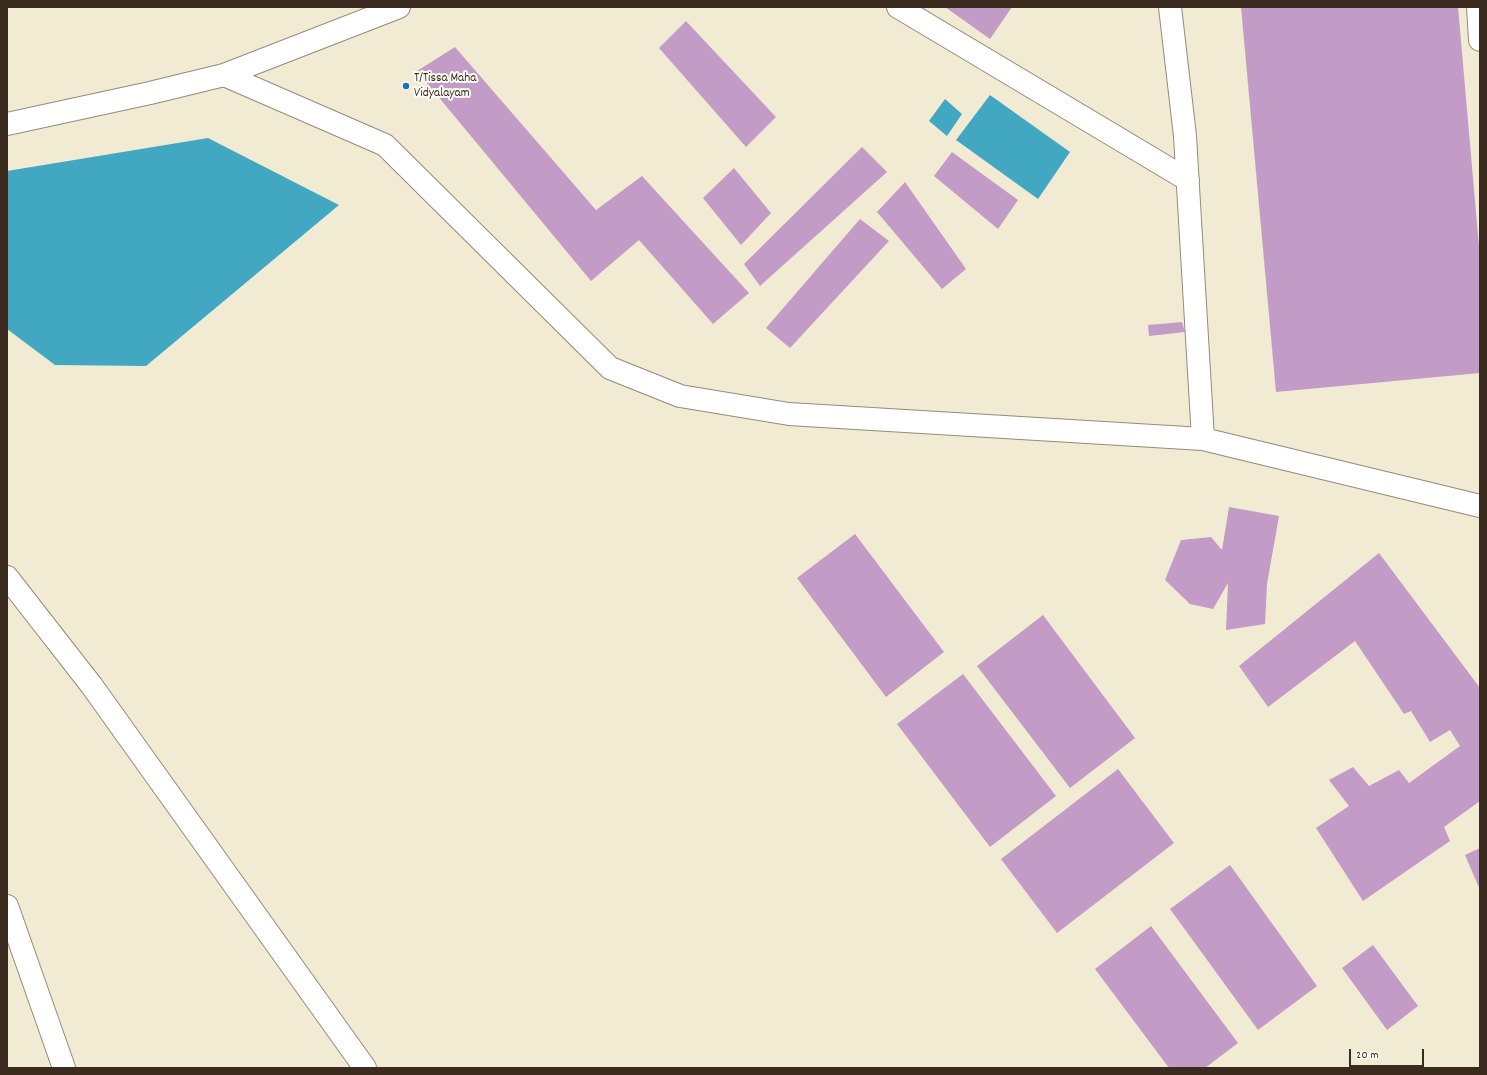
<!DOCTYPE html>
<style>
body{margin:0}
#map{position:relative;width:1487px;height:1075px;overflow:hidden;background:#f2ebd4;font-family:Dekko,sans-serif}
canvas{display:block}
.frame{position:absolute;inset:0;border:8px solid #3b2a1e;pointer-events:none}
.scale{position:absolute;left:1349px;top:1049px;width:75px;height:18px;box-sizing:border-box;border:2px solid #3b2a1e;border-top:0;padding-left:5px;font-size:12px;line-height:14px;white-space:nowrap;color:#3b2a1e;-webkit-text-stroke:3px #fdfcf7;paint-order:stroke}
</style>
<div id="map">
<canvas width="1487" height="1075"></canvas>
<div class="frame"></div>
<div class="scale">20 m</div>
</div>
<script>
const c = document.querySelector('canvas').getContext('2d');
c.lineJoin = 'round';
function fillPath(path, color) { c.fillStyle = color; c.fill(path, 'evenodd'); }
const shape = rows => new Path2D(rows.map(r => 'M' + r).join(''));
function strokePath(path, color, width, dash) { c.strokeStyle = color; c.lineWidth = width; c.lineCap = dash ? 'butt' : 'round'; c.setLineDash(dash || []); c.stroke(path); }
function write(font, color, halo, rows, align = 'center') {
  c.font = font + ' Dekko,sans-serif'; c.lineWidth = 4; c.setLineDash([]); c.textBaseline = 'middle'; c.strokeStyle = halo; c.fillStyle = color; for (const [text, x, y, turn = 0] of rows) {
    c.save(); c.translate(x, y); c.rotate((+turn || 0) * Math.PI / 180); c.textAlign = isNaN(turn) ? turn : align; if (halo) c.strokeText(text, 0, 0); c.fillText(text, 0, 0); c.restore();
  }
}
fillPath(shape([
 [990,95,1070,152,1038,199,956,140],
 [945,99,962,114,947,136,929,121],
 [208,138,339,205,146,366,55,365,7,329,7,171]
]), '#42a8c2');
fillPath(shape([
 [945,7,1012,7,990,39],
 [1241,7,1458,7,1480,258,1480,373,1276,392],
 [686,21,776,117,746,147,659,48],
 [455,47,596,210,642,176,749,293,713,324,639,240,591,281,417,71],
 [862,147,887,172,760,286,744,264],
 [952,152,1018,200,998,229,934,176],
 [734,168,771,213,741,245,703,198],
 [905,182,966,269,942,289,877,212],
 [860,219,889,241,790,348,766,328],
 [1182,322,1185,332,1149,336,1148,325],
 [1229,507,1279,516,1267,584,1265,624,1226,630,1228,583,1213,609,1190,604,1165,580,1181,540,1211,537,1222,550],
 [855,534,944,652,886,697,797,578],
 [1379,553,1480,688,1480,801,1444,827,1450,841,1363,901,1316,828,1349,806,1329,780,1353,767,1369,786,1399,770,1409,783,1460,746,1450,730,1430,742,1411,711,1404,714,1355,641,1268,707,1239,666],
 [1043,615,1135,738,1070,788,977,666],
 [963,674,1056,796,990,847,897,724],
 [1118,769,1174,843,1057,933,1001,859],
 [1480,848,1480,890,1465,855],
 [1230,865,1317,986,1258,1030,1170,909],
 [1151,926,1238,1043,1205,1068,1169,1068,1095,969],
 [1373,945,1418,1006,1387,1030,1342,968]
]), '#c39bc7');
const minor = shape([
 [898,7,1188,180],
 [1170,7,1185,136,1203,439,1480,506],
 [1478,7,1480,40],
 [224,75,399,7],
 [7,124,150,93,224,75,385,145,610,368,680,396,789,414,1203,439],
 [7,577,92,686,365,1068],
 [7,906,64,1068]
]);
strokePath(minor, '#968a79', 24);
strokePath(minor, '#fff', 22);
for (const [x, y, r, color] of [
 [406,86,4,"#1f6fb2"]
]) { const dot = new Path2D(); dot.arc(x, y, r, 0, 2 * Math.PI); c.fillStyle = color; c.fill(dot); strokePath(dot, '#fdfcf7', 1.5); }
write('13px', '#3b2a1e', '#fdfcf7', [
 ["T/Tissa Maha",414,79],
 ["Vidyalayam",414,94]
], 'left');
</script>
